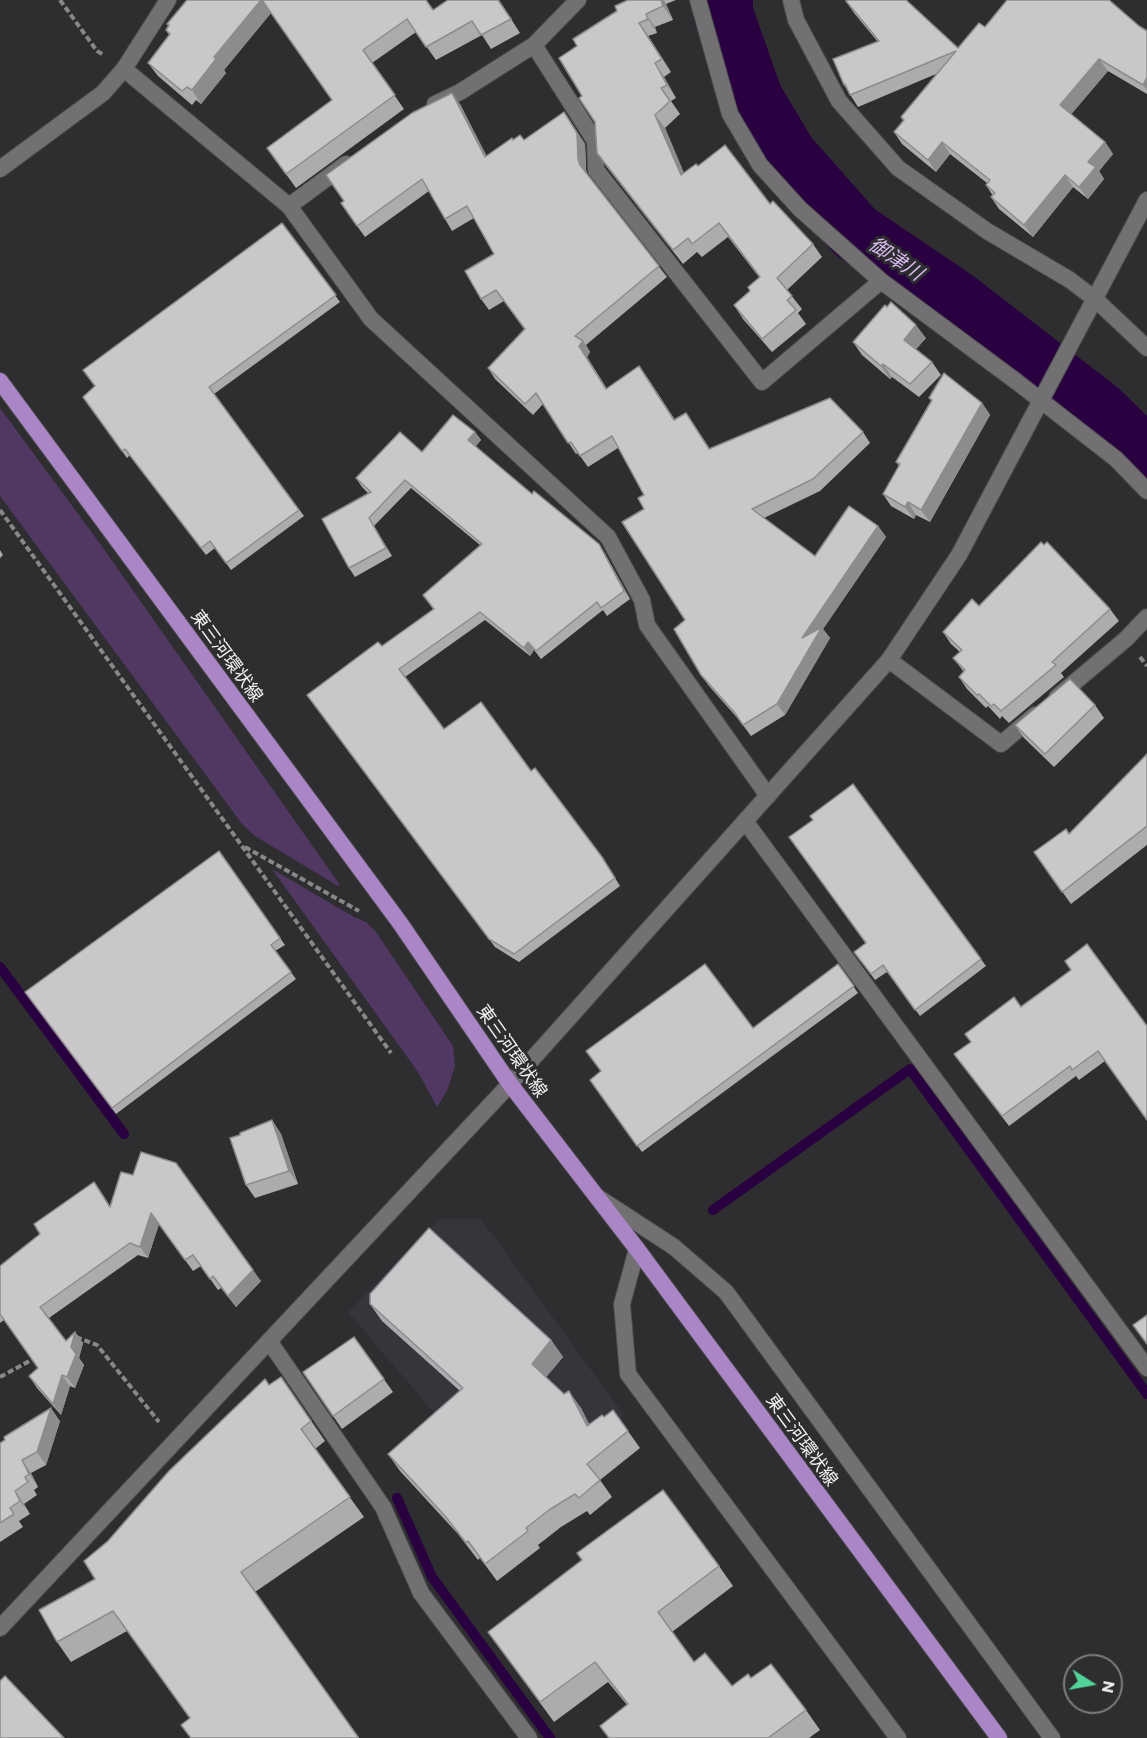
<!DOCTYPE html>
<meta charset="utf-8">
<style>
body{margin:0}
#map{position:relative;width:1147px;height:1738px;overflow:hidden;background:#2e2d2f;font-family:Commissioner,sans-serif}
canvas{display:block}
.north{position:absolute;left:1063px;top:1654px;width:60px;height:60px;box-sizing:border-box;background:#2e2d2f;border:2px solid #7d7c7d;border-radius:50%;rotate:101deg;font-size:16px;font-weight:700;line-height:24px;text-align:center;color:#f3f2f3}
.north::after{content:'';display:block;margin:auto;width:21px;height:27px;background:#52d397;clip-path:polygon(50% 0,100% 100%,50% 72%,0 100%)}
</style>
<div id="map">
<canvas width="1147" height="1738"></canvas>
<div class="north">N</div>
</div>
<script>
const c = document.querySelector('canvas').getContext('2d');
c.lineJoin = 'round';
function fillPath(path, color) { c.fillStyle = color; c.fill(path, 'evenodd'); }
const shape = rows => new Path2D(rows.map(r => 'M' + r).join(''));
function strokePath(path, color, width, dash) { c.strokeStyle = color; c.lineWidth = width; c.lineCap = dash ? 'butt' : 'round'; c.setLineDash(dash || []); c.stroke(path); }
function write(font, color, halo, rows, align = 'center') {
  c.font = font + ' Commissioner,"Noto Sans JP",sans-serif'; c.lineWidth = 6; c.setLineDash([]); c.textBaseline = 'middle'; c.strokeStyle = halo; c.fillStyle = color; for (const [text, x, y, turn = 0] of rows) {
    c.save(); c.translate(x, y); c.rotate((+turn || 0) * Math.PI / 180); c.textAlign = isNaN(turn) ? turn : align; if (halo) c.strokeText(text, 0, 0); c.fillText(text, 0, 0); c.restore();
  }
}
fillPath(shape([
 [439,1219,481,1219,624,1415,605,1429,493,1482,348,1312]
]), '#38343c');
fillPath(shape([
 [0,408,101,545,340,885,338,886,255,836,242,824,0,496],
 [272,869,354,917,366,922,376,932,453,1046,455,1066,447,1091,437,1107,418,1072]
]), '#513863');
strokePath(shape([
 [0,967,124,1134],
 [713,1210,910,1069,1147,1394],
 [397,1498,432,1577,550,1738]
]), '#2a0140', 10);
strokePath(shape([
 [723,0,723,13,753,98,787,155,855,232,954,299,1099,411,1147,458]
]), '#2a0140', 60);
const minor = shape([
 [698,0,730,114,760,165,800,209,881,281,1017,382,1116,459,1147,491],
 [791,0,796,20,839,101,898,168,987,231,1070,280,1095,299,1147,348],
 [534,45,595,141,596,170,762,382,881,281],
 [124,69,289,206,371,319,608,537,642,600,647,625,768,796],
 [435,104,460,92,534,45,578,0],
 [0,169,103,93,124,69,168,0],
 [289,206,346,164],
 [889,660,1001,744,1035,715],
 [1057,697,1126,639,1147,617],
 [745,821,1147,1368],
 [599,1198,674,1247,726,1292,1052,1738],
 [637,1249,622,1304,628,1374,898,1738],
 [269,1341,383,1507,421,1593,529,1738]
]);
const tertiary = shape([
 [0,1628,510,1084,889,660,959,555,1147,200]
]);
const primary = shape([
 [0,381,400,923,510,1084,637,1249,999,1738]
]);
strokePath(minor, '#4b4a4c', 18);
strokePath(tertiary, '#4b4a4c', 18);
strokePath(primary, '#4b4a4c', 18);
strokePath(shape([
 [60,0,97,51,104,55],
 [0,510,391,1053],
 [1140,657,1147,666],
 [245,847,359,911],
 [76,1337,97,1345,159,1422],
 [0,1377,35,1358]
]), '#888789', 4, [6, 3]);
strokePath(minor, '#727073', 16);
strokePath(tertiary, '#727073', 16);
strokePath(primary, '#aa86c6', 16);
fillPath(shape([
 [187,0,433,10,499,0,520,33,491,49,482,35,436,60,416,32,372,63,404,109,296,188,267,148,332,100,271,13,224,70,226,73,201,104,196,100,192,105,158,76,148,63,169,35,166,30,169,26,167,24],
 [628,0,676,0,666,4,673,20,655,27,657,33,648,36,671,72,664,77,676,98,671,101,680,114,665,128,684,173,698,166,770,204,813,244,822,257,787,290,802,309,798,313,806,324,772,352,743,319,734,305,750,291,759,277,728,237,702,257,697,252,683,264,606,166,597,153,595,122,582,96,577,46,617,11],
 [846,1,958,48,985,27,1139,26,1147,31,1147,94,1108,71,1071,114,1105,142,1113,154,1099,171,1104,179,1088,199,1073,187,1033,237,999,209,991,197,993,196,986,185,987,183,950,154,936,172,902,144,894,132,903,121,901,117,936,74,858,107,844,85,878,42,854,13],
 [460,104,486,156,513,140,524,140,564,112,585,144,586,170,587,174,667,277,586,345,590,352,587,357,607,389,647,377,675,420,686,413,710,449,863,432,870,443,820,491,764,518,815,556,878,526,886,537,823,629,830,638,785,715,751,736,740,721,709,686,701,675,685,620,644,509,644,495,618,448,588,467,578,453,576,454,543,404,533,415,495,379,488,368,524,329,504,301,489,310,481,299,494,254,474,218,452,231,445,219,429,191,365,237,357,226,344,201],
 [282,223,340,302,214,394,304,516,231,570,215,548,206,555,130,455,127,458,83,397],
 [926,338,916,349,932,362,941,375,919,397,892,377,890,379,862,355,853,342],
 [929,398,982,403,990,415,930,522,916,515,914,519,891,506,883,494,899,466,896,462,932,402],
 [475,432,481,440,475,446,532,494,604,552,630,599,607,616,603,610,541,659,534,650,530,656,485,620,405,677,444,729,531,771,602,857,620,886,519,962,495,947,307,695,382,646,433,609,423,595,480,545,411,488,374,526,392,556,355,577,349,568,368,493,362,487,356,478],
 [0,550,3,555,0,558],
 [979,606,1110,609,1119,621,1061,673,1064,677,1009,723,1002,716,1000,719,988,706,986,708,967,689,959,677,964,672,953,658,960,652,951,644,943,632],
 [1095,705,1104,718,1054,767,1024,738,1015,725],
 [1147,754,1147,845,1071,904,1034,852,1069,834],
 [853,784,986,966,920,1016,887,972,875,980,859,958,866,943,813,820],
 [219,851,285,945,275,951,296,979,116,1114,25,992],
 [1087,944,1105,1061,1079,1080,1076,1076,1009,1126,954,1054,1071,970],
 [838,964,858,993,642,1152,590,1080,753,1028],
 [272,1120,281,1134,298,1184,255,1198,246,1185,240,1135],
 [121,1172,261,1281,236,1307,221,1288,218,1290,201,1266,193,1271,159,1224,148,1258,138,1255,49,1318,66,1341,75,1332,83,1343,79,1358,84,1365,75,1388,70,1386,61,1415,37,1388,29,1376,38,1368,4,1320,0,1323,0,1266,110,1206],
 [370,1304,551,1340,563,1357,546,1377,564,1394,581,1408,589,1424,604,1417,613,1410,640,1448,600,1480,612,1497,590,1515,587,1511,561,1527,538,1545,540,1548,497,1581,480,1558,478,1560,458,1534,400,1471,388,1454,460,1391,382,1321],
 [354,1337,393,1392,342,1429,303,1372],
 [281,1377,325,1441,315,1449,364,1517,255,1592,359,1738,191,1738,190,1719,127,1631,71,1662,57,1642,95,1579,108,1541,269,1385],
 [60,1421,46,1465,31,1473,38,1487,34,1490,37,1495,24,1504,30,1514,19,1521,23,1527,0,1542,0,1443],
 [719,1566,733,1586,672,1632,694,1662,732,1686,751,1678,806,1710,820,1730,809,1738,608,1738,627,1705,608,1682,554,1722,488,1632]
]), '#adabae');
fillPath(shape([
 [261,0,271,13,224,70,226,73,201,104,192,90,214,57],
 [661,0,664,0,666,4,673,20,663,6],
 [646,14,655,27,657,33,648,19],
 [639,23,648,36,671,72,662,59],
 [1099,59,1108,71,1069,117,1060,105],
 [655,63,664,77,676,98,667,85],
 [1147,77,1147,90,1143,85],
 [452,93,460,104,493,168,485,157],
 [564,112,585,144,586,170,588,176,580,165],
 [655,115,665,128,690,188,681,175],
 [942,142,950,154,936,172,928,160],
 [1105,142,1113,154,1099,171,1104,179,1088,199,1079,187,1088,162],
 [1065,175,1073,187,1033,237,1024,225],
 [916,325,926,338,913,353,904,340],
 [583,341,590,352,587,357,614,400,579,346],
 [883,364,892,377,890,379,881,366],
 [982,403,990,415,930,522,921,510],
 [475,432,481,440,474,449,468,440],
 [908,502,916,515,914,519,905,507],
 [369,518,374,526,392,556,386,548],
 [878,526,886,537,823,629,830,638,785,715,777,704,802,638],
 [599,544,604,552,630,599,624,591],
 [528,642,534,650,530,656,524,648],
 [272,1120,281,1134,298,1184,289,1171],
 [151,1213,159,1224,148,1258,140,1247],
 [253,1270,261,1281,236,1307,228,1296],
 [75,1332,83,1343,79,1358,84,1365,75,1388,67,1377,71,1347],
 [551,1340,563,1357,543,1381,532,1364],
 [62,1375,70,1386,61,1415,53,1404],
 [569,1391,581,1408,598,1443,587,1426],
 [51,1408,60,1421,46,1465,37,1452],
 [22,1460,31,1473,38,1487,29,1474],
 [15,1491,24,1504,30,1514,20,1501]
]), '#8d8b8d');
const building = shape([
 [187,0,261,0,214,57,216,59,192,90,187,87,182,91,148,63,170,34,166,30,169,25,167,24,187,0],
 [262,0,426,0,433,10,448,0,498,0,511,19,481,35,472,21,426,47,407,19,363,50,395,95,286,174,267,148,332,100,262,0],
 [628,0,661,0,663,6,646,14,648,19,639,23,662,59,655,63,667,85,661,88,670,101,655,115,681,175,696,164,698,166,725,145,770,204,773,201,813,244,777,278,792,296,787,300,796,310,762,339,734,305,750,291,748,287,760,277,719,223,692,244,688,238,673,250,597,153,595,122,579,98,582,96,559,58,577,46,573,39,617,11,615,6,628,0],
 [847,0,906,0,958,48,979,23,985,27,1007,0,1109,0,1139,26,1147,31,1147,77,1143,85,1099,59,1060,105,1105,142,1088,162,1096,167,1079,187,1065,175,1024,225,991,197,995,193,986,185,990,180,942,142,928,160,894,132,904,120,901,117,956,51,850,95,845,84,844,85,833,59,879,41,846,1,847,0],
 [452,93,485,157,512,138,513,140,520,135,524,140,564,112,577,133,578,159,580,165,659,266,575,336,583,341,579,346,606,389,639,366,674,420,686,413,709,449,830,398,863,432,813,479,752,509,815,556,849,506,878,526,802,638,822,627,777,704,743,725,734,712,701,675,674,629,685,620,622,522,644,509,638,498,644,495,612,436,580,456,571,442,568,443,536,393,525,404,488,368,525,329,496,290,481,299,465,271,494,254,467,206,445,219,422,179,357,226,341,203,344,201,326,175,412,113,452,93],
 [282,223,336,295,209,387,299,510,226,563,210,541,201,548,125,449,122,451,83,397,95,386,83,370,282,223],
 [891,302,916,325,904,340,932,362,910,384,883,364,881,366,853,342,885,305,887,307,891,302],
 [944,373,982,403,921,510,908,502,905,507,883,494,900,464,896,462,932,400,929,398,944,373],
 [453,415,475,432,468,440,532,494,534,491,599,544,624,591,601,608,597,602,536,651,528,642,524,648,480,612,399,669,444,729,481,702,531,771,535,768,602,857,615,878,514,954,489,939,307,695,378,642,382,646,434,609,423,595,482,544,405,480,369,518,386,548,349,568,322,519,371,492,356,478,400,432,422,452,453,415],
 [1041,542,1044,545,1047,542,1110,609,1052,662,1056,665,1001,711,994,704,991,706,979,694,977,695,959,677,965,670,953,658,962,650,943,632,972,599,979,606,1041,542],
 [1070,679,1095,705,1045,754,1015,725,1070,679],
 [1147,754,1147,826,1062,892,1034,852,1066,829,1069,834,1147,754],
 [853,784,981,959,915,1010,883,965,871,974,854,952,866,943,789,837,813,820,810,816,853,784],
 [219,851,280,938,271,945,291,972,112,1108,25,992,219,851],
 [1087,944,1147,1026,1147,1120,1098,1051,1072,1070,1070,1066,1002,1116,954,1054,971,1042,965,1034,1014,997,1021,1007,1071,970,1065,961,1087,944],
 [705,964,753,1028,838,964,854,986,637,1146,590,1080,601,1071,586,1051,705,964],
 [272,1120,289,1171,246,1185,230,1138,240,1135,240,1133,272,1120],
 [141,1152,176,1163,253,1270,228,1296,213,1276,210,1279,193,1255,185,1260,151,1213,140,1247,130,1243,40,1307,66,1341,75,1332,71,1347,76,1354,67,1377,62,1375,53,1404,29,1376,38,1368,0,1314,0,1266,40,1234,34,1224,94,1182,110,1207,121,1172,133,1175,141,1152],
 [429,1228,551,1340,532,1364,564,1394,569,1391,587,1426,602,1415,604,1417,613,1410,628,1431,587,1464,600,1480,579,1498,575,1494,549,1510,526,1528,528,1531,485,1564,468,1541,466,1543,446,1517,388,1454,463,1388,370,1304,370,1294,429,1228],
 [1147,1315,1147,1344,1133,1325,1147,1315],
 [354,1337,384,1379,333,1416,303,1372,354,1337],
 [281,1377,311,1421,301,1429,350,1497,241,1572,358,1737,356,1738,191,1738,181,1725,190,1718,113,1611,57,1642,39,1610,95,1579,84,1561,108,1541,169,1471,265,1379,269,1385,281,1377],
 [51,1408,37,1452,22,1460,29,1474,25,1477,28,1482,15,1491,20,1501,10,1508,14,1514,0,1523,0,1443,5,1440,4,1437,51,1408],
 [663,1490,719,1566,658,1612,694,1662,705,1653,732,1686,748,1674,751,1678,771,1664,806,1710,768,1738,609,1738,600,1726,628,1704,595,1662,540,1702,488,1632,582,1560,577,1553,663,1490],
 [5,1676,64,1738,0,1738,0,1681,5,1676]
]);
fillPath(building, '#c9c7ca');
strokePath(building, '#8d8b8d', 1.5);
write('18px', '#f3f2f3', '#2e2d2f', [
 ["東三河環状線",227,656,54],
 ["東三河環状線",512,1051,55],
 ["東三河環状線",802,1440,54]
]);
write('italic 20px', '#dcbcf5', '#2e2d2f', [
 ["御津川",896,259,34]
]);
</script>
